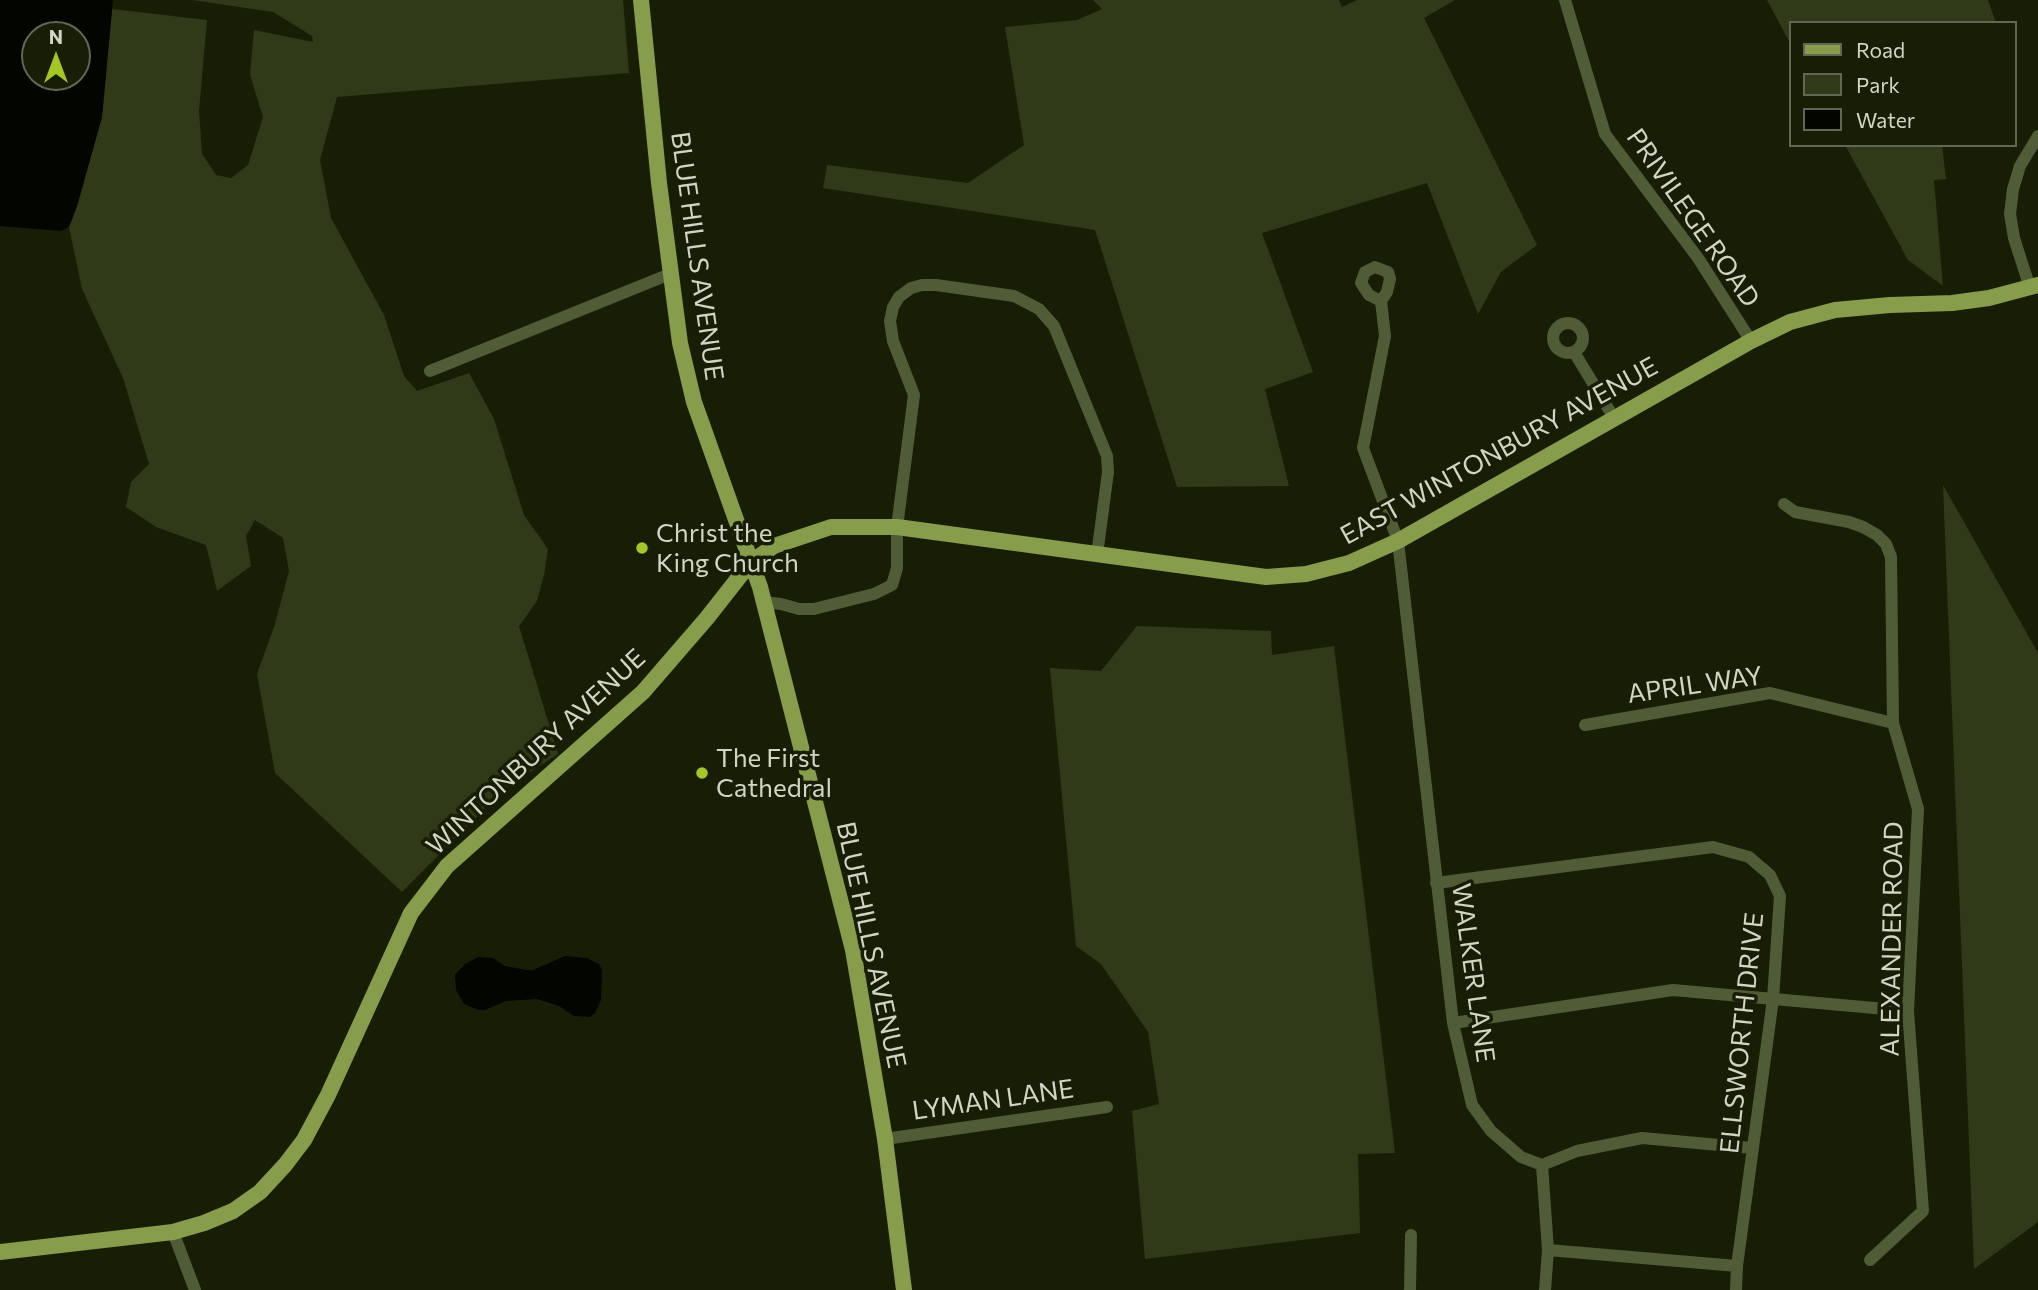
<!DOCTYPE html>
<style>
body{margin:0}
#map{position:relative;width:2038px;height:1290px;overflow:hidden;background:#181e06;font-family:Commissioner,sans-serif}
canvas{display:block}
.legend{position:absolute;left:1789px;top:21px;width:228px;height:126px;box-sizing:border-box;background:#181e06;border:2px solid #626753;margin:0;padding:9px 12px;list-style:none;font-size:21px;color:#d0d5c6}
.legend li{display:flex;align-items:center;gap:14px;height:35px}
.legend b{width:35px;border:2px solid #626753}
.north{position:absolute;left:21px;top:21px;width:70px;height:70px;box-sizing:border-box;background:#181e06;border:2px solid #626753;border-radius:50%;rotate:0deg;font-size:19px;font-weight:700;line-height:28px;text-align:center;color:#d0d5c6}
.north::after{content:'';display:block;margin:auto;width:24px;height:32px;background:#a3c826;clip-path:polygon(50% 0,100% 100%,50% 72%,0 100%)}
</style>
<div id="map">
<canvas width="2038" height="1290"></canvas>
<ul class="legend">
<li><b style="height:9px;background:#869d4c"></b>Road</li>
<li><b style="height:19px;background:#303a18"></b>Park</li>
<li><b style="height:19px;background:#020500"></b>Water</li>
</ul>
<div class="north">N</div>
</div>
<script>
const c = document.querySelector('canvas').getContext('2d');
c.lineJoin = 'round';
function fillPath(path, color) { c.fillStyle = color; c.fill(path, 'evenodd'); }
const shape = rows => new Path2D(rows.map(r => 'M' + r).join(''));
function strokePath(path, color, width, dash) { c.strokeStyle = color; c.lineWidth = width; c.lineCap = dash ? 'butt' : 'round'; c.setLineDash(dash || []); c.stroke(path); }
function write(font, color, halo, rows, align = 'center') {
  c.font = font + ' Commissioner,sans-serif'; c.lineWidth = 7; c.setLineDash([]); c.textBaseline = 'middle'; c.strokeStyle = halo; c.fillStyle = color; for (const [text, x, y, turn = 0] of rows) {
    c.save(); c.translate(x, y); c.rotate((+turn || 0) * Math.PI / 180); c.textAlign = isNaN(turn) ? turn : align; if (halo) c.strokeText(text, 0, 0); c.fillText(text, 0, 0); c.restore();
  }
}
fillPath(shape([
 [192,0,623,0,629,73,337,97,320,160,331,218,384,315,404,376,417,391,469,373,494,419,524,515,548,549,544,575,537,601,519,626,558,754,503,790,402,892,275,773,257,674,275,624,289,571,283,538,255,520,246,536,251,566,217,591,206,545,156,527,126,507,131,482,149,464,123,378,82,289,69,227,77,206,102,117,112,9,207,20,199,111,202,154,216,175,231,178,248,165,263,117,250,75,254,30,313,42,312,36,273,12],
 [1093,0,1339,0,1342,7,1357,0,1455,0,1424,18,1537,245,1501,272,1478,314,1427,183,1262,233,1313,372,1265,389,1289,486,1177,487,1095,230,823,188,827,165,968,183,1024,145,1005,27,1077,20,1102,9],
 [1767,0,1988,0,1996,23,1791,23,1791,45],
 [1845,145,1942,145,1946,179,1934,180,1943,286,1908,260],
 [1943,485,2038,653,2038,1222,1974,1269],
 [1137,626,1271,631,1272,655,1334,646,1395,1153,1358,1154,1360,1233,1145,1259,1132,1111,1159,1104,1148,1032,1101,964,1076,946,1050,668,1101,671]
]), '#303a18');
fillPath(shape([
 [0,0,113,0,102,117,77,206,69,227,61,231,0,226],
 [35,35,77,35,77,77,35,77],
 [565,956,587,958,599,964,602,970,601,1000,595,1013,590,1017,574,1016,559,1006,537,999,506,1001,485,1010,478,1010,464,1004,456,990,455,975,465,964,478,957,493,958,505,966,526,970,533,970]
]), '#020500');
strokePath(shape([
 [1565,0,1605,134,1698,258,1751,341],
 [2030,288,2014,238,2010,214,2013,189,2020,166,2038,136],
 [1381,301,1369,295,1361,283,1365,272,1375,267,1388,272,1390,279,1387,292,1381,301,1385,336,1363,448,1398,541,1453,1023,1472,1105,1491,1131,1521,1157,1542,1165,1577,1151,1642,1138,1752,1148],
 '1553 338a15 15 0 1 1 30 0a15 15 0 1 1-30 0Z',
 [1574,352,1614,418],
 [430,371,670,274],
 [1784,504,1795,512,1849,522,1863,527,1877,535,1886,544,1891,557,1893,723,1918,809,1908,1011,1923,1211,1870,1260],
 [764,602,781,604,799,609,814,609,874,594,892,585,897,568,897,527,914,395,893,341,890,321,893,307,899,297,911,288,922,285,936,285,1014,296,1039,309,1054,326,1107,456,1108,472,1097,555],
 [1585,725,1770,693,1893,723],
 [1436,883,1713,847,1749,857,1770,875,1780,896,1773,999,1737,1266,1736,1290],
 [1453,1023,1673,990,1908,1011],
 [885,1139,1107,1107],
 [1542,1165,1548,1250,1545,1290],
 [173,1232,195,1290],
 [1548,1250,1737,1266],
 [1410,1290,1411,1235]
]), '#505c36', 12);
strokePath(shape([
 [641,0,659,183,680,343,694,402,760,587,853,950,885,1139,904,1290],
 [0,1252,173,1232,204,1223,233,1211,260,1192,285,1165,304,1140,328,1095,411,913,447,866,643,692,707,618,751,562,774,546,831,527,897,527,1266,577,1306,574,1349,563,1398,541,1751,341,1790,322,1835,310,1890,305,1952,303,1989,298,2038,285]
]), '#869d4c', 16);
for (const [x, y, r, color] of [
 [642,548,7,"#a3c826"],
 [702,773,7,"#a3c826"]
]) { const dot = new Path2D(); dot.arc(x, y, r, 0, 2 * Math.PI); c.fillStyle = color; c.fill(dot); strokePath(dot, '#181e06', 2.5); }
write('26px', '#d0d5c6', '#181e06', [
 ["PRIVILEGE ROAD",1693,218,55],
 ["BLUE HILLS AVENUE",697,256,82],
 ["EAST WINTONBURY AVENUE",1499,451,-29],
 ["APRIL WAY",1695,685,-8],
 ["WINTONBURY AVENUE",536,752,-43],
 ["ALEXANDER ROAD",1892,939,-89],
 ["BLUE HILLS AVENUE",871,945,78],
 ["WALKER LANE",1473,973,82],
 ["ELLSWORTH DRIVE",1742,1033,-84],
 ["LYMAN LANE",993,1100,-8]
]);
write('26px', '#d0d5c6', '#181e06', [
 ["Christ the",656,533],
 ["King Church",656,563],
 ["The First",716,758],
 ["Cathedral",716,788]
], 'left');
</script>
